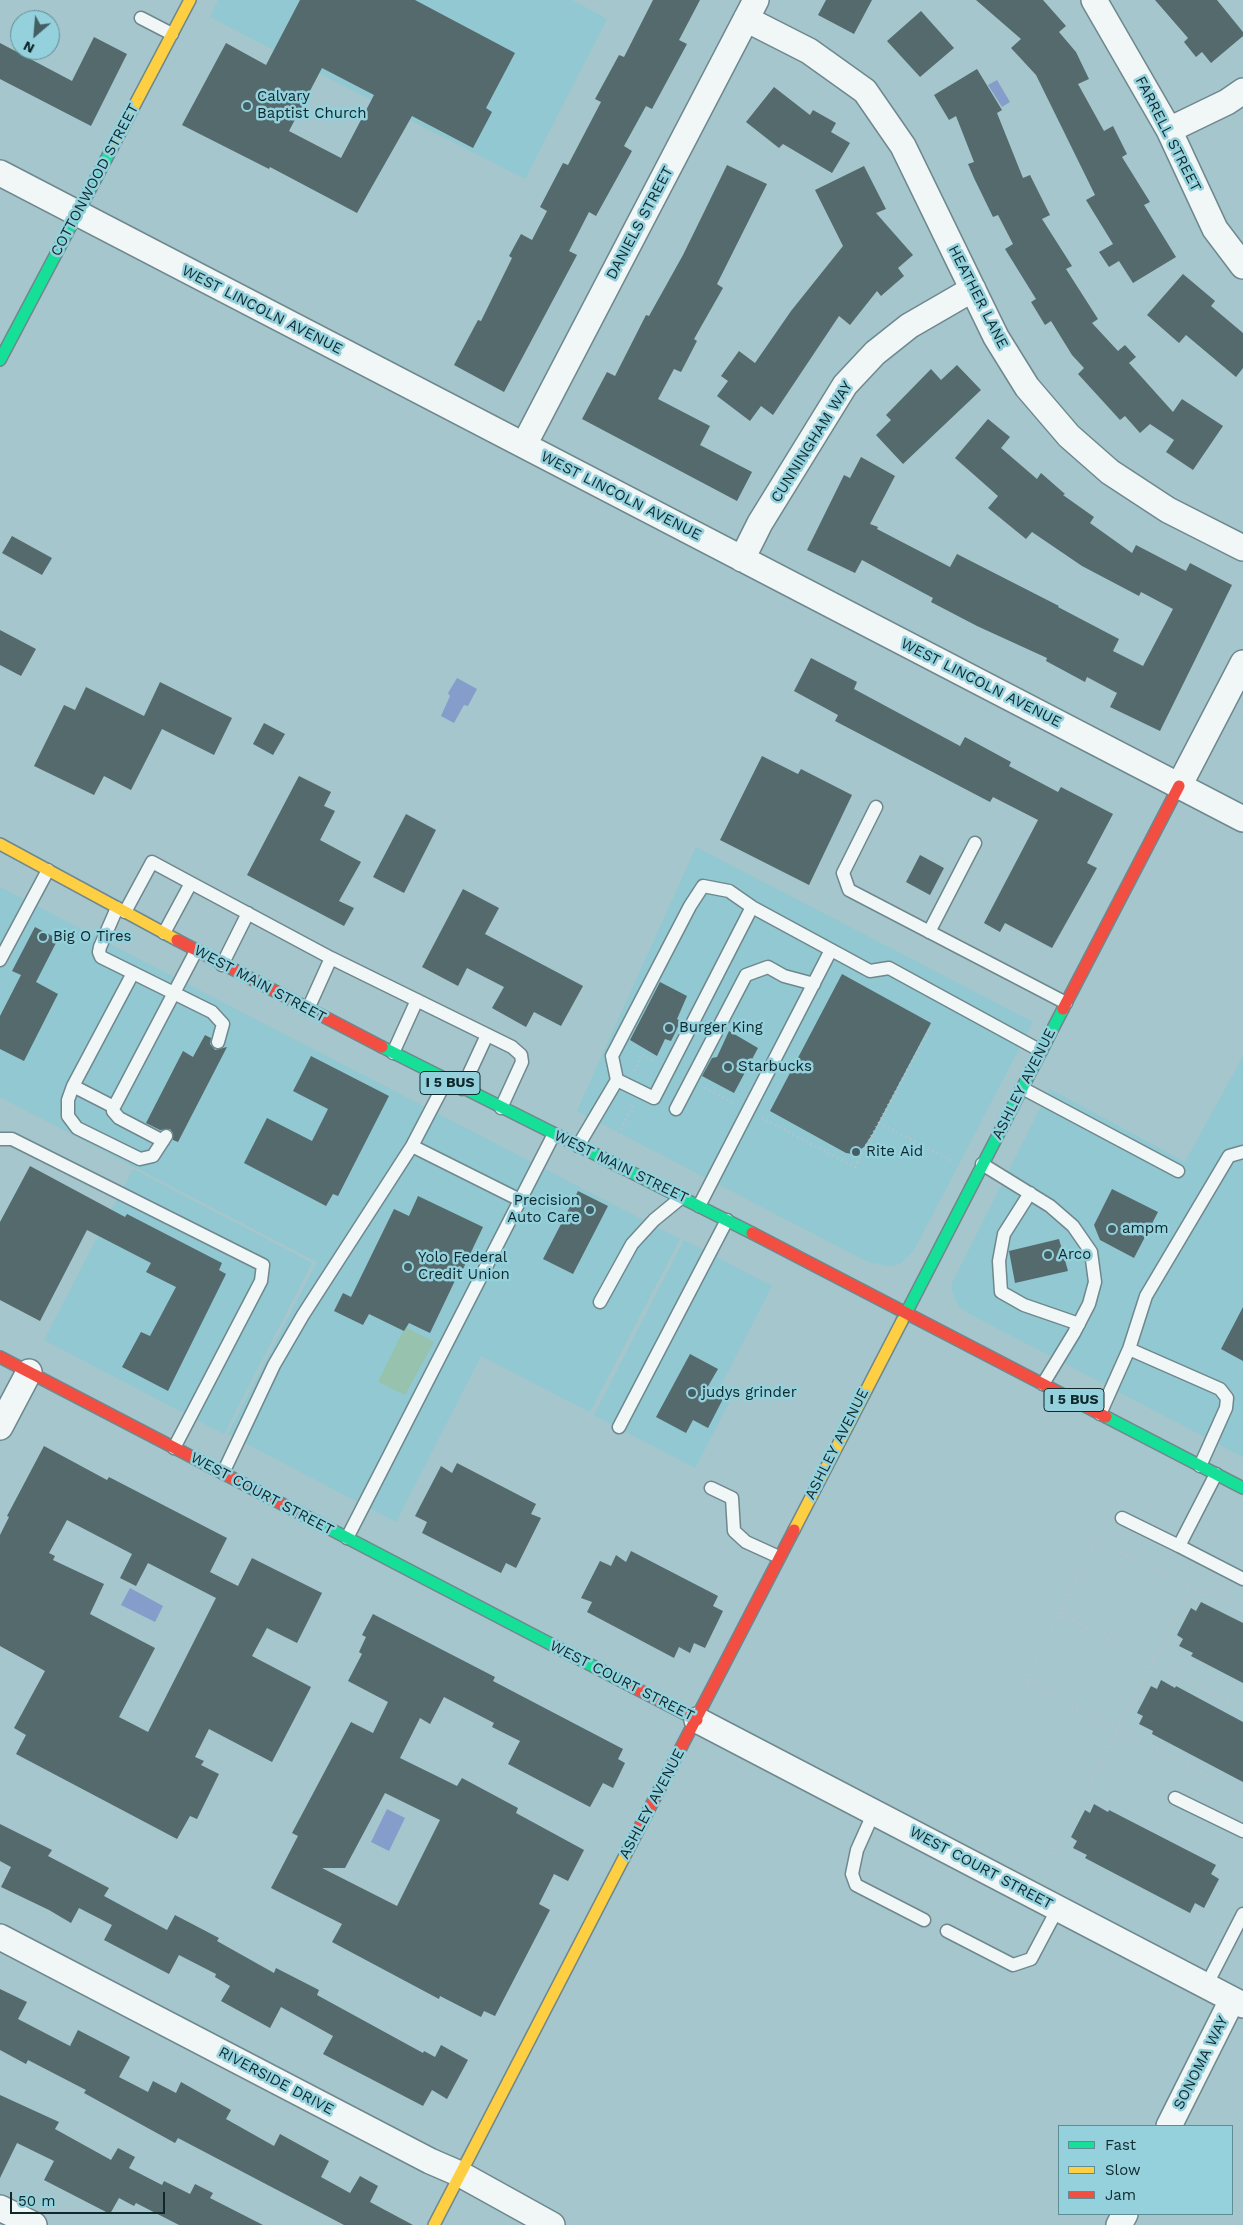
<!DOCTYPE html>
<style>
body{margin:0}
#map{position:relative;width:1243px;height:2225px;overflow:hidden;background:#a4c6cc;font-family:"Work Sans",sans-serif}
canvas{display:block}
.legend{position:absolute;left:1058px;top:2125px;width:175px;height:90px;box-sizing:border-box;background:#94d1dc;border:1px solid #5f8d96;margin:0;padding:6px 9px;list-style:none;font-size:15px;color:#0f282c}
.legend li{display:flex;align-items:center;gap:10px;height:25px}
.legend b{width:25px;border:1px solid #5f8d96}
.north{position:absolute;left:10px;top:10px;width:50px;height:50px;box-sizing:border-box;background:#94d1dc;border:1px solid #5f8d96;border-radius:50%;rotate:207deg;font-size:14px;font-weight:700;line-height:20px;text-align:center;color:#0f282c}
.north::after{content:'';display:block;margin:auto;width:18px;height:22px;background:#435f64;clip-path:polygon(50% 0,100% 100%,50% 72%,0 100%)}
.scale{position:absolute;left:10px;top:2192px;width:155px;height:22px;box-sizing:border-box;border:2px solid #0f282c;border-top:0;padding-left:6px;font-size:15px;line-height:18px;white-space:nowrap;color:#0f282c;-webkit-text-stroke:4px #94d1dc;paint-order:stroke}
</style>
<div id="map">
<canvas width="1243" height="2225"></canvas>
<ul class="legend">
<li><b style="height:6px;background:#16e098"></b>Fast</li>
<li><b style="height:6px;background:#ffcf43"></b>Slow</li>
<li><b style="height:6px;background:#f24e42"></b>Jam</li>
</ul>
<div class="north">N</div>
<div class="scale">50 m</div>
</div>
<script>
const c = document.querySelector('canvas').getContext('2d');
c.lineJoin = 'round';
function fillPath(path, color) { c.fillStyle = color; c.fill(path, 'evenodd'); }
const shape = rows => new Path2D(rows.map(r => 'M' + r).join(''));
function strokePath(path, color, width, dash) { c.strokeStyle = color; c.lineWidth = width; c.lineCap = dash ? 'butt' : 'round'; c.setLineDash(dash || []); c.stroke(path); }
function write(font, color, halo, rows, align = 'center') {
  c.font = font + ' "Work Sans",sans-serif'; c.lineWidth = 5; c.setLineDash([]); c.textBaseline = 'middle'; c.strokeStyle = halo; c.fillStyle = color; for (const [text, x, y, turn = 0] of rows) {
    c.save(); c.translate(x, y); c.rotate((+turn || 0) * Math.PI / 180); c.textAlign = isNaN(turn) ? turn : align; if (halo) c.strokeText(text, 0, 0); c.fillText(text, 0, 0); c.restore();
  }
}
fillPath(shape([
 [218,0,572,0,607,19,525,179,210,17],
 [696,847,1033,1022,914,1250,900,1264,890,1266,868,1262,577,1111],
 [0,887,680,1239,590,1412,481,1356,396,1522,228,1434,317,1262,0,1097],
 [1243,1056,1243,1457,970,1314,959,1307,952,1291,952,1283,1050,1089,1185,1162],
 [133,1169,312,1263,224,1434,44,1340],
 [684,1240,772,1286,720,1387,733,1395,695,1468,594,1415]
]), '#91c8d1');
fillPath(shape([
 [405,1327,434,1342,405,1395,378,1382]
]), '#97c3ae');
fillPath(shape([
 [997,80,1010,102,1002,107,988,85],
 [457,678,477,689,468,706,464,705,454,723,441,716,450,696,448,693],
 [130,1588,163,1606,155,1622,121,1605],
 [387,1809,405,1818,389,1851,371,1842]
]), '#849dca');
fillPath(shape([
 [300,0,415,0,515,53,486,108,492,112,473,148,412,116,357,213,270,167,269,169,182,125,226,43,266,65],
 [322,68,374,95,341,158,289,131],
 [653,0,700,0,679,40,687,44,652,109,646,106,624,146,632,151,596,216,589,212,569,251,577,255,504,392,454,365,478,320,481,321,512,258,509,256,521,234,532,240,547,211,540,207,563,163,568,165,601,102,595,99,619,55,624,57],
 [826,0,872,0,854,34,818,15],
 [976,0,1043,0,1066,26,1059,32,1076,52,1089,79,1078,84,1104,131,1113,126,1127,154,1122,157,1150,202,1144,205,1176,257,1133,283,1119,261,1109,267,1099,252,1113,244,1086,200,1095,195,1036,75,1011,48,1021,39],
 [1155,0,1217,0,1243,32,1243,36,1211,63,1202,52,1196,57,1184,42,1188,38],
 [921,11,954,48,920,77,887,41],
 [94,37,127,54,91,126,0,79,0,43,72,81],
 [977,69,1002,110,997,113,1023,178,1030,175,1050,215,1042,219,1072,266,1066,269,1098,319,1092,323,1118,351,1125,345,1136,357,1129,363,1173,412,1182,399,1223,426,1193,470,1166,452,1174,440,1150,424,1140,433,1125,416,1120,420,1078,374,1084,368,1072,355,1051,321,1045,325,1031,302,1036,299,1005,249,1013,244,998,215,993,217,974,178,968,164,974,162,956,116,949,120,934,95],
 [774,87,810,115,813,110,836,123,831,132,850,143,832,173,783,144,779,148,746,122],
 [727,165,767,184,717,284,723,288,694,339,697,341,681,372,674,369,658,399,710,426,700,445,752,472,737,501,582,419,607,372,615,376,646,315,649,316,683,255],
 [864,166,886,209,876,213,913,255,898,268,904,276,881,296,877,291,850,325,839,316,773,415,761,406,750,421,717,396,728,381,721,376,739,351,755,363,791,311,843,246,815,190],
 [1183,274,1215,301,1211,306,1243,333,1243,368,1236,377,1186,335,1179,343,1147,315],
 [957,365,981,390,903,464,876,435,891,420,886,415,931,369,941,380],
 [988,419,1010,437,1001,448,1037,479,1041,473,1065,494,1063,495,1094,517,1090,523,1132,553,1136,545,1186,571,1190,563,1232,585,1160,731,1110,707,1117,693,1087,677,1085,682,1046,661,1047,658,977,626,931,602,933,598,862,560,855,573,807,550,844,475,850,478,861,457,895,476,870,524,878,527,877,529,950,567,957,554,1059,606,1058,607,1119,639,1113,651,1143,666,1173,609,1141,592,1139,596,1082,566,1032,532,1026,539,988,508,998,496,955,458],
 [12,536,52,558,42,575,2,553],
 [0,630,36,649,21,676,0,665],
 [811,658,857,682,854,689,960,746,965,737,1011,762,1009,766,1058,792,1061,787,1113,814,1087,863,1097,868,1052,948,1005,923,1000,932,984,923,1038,820,993,797,990,802,835,721,838,715,794,691],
 [160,682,232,718,214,755,162,729,131,790,104,776,94,795,34,766,64,705,75,710,86,687,144,716],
 [264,723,285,734,273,755,253,744],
 [762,756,798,774,801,769,852,795,809,885,720,840],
 [299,776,331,792,324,806,335,811,320,840,361,862,339,901,354,908,344,926,247,875],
 [406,814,436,830,404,893,373,877],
 [920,855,944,868,930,895,906,882],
 [463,889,499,908,485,934,583,986,561,1026,534,1012,526,1027,492,1008,504,987,467,968,458,986,422,967],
 [35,927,58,939,36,982,58,994,24,1061,0,1049,0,1016,21,975,12,971],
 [842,974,931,1023,873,1133,864,1147,853,1154,846,1153,770,1111],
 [660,982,687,996,677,1019,680,1021,676,1031,671,1041,665,1039,657,1056,630,1040],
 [729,1031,758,1048,734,1093,702,1076,712,1058,717,1057],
 [205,1035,211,1038,210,1044,215,1050,227,1047,178,1142,173,1140,173,1133,170,1129,160,1130,146,1123,183,1051,193,1057],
 [311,1056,389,1096,338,1196,333,1194,326,1206,244,1163,267,1118,312,1141,328,1109,293,1091],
 [30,1166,125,1217,127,1214,222,1263,219,1270,226,1274,168,1391,122,1367,141,1332,150,1336,176,1287,146,1272,151,1263,87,1230,40,1321,0,1300,0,1222],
 [1112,1189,1158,1212,1134,1258,1100,1240,1094,1225],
 [578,1191,608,1206,573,1274,543,1259],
 [418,1196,483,1227,463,1269,461,1268,430,1333,409,1323,404,1331,369,1314,363,1325,334,1311,343,1293,351,1297,394,1209,409,1216],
 [1059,1239,1068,1271,1015,1283,1009,1251],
 [1243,1307,1243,1361,1221,1349],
 [690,1354,718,1369,707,1388,724,1397,708,1428,693,1420,686,1433,656,1417],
 [44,1446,107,1480,109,1477,227,1538,210,1572,238,1586,252,1558,322,1593,297,1643,267,1628,252,1656,311,1687,272,1762,209,1729,195,1757,204,1761,201,1765,219,1774,197,1819,190,1816,177,1839,16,1754,26,1735,14,1728,45,1671,0,1646,0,1535,9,1517,7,1516],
 [67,1520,132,1554,120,1578,136,1586,148,1563,216,1598,148,1732,119,1717,155,1648,90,1614,104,1584,53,1560,55,1556,49,1553],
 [457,1463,536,1504,531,1514,541,1518,516,1568,506,1563,501,1573,422,1533,427,1522,415,1516,441,1466,452,1473],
 [631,1551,718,1596,713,1606,723,1611,705,1648,694,1643,690,1653,679,1647,674,1658,587,1612,592,1602,581,1598,600,1561,611,1566,616,1555,626,1562],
 [1201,1602,1243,1623,1243,1683,1191,1656,1193,1653,1179,1646,1183,1639,1177,1635,1191,1608,1196,1611],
 [373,1614,495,1677,493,1681,623,1749,618,1759,625,1763,613,1788,603,1783,590,1807,508,1764,520,1741,492,1727,494,1723,444,1697,430,1724,420,1718,400,1758,457,1786,462,1778,518,1808,516,1813,584,1850,568,1881,554,1874,539,1904,550,1910,495,2016,484,2011,481,2017,440,1996,439,1999,332,1942,342,1924,271,1888,298,1836,292,1833,351,1722,373,1733,388,1702,348,1681,362,1654,359,1652,366,1637,362,1635],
 [385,1793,440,1820,397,1906,322,1868,345,1868],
 [1161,1680,1175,1688,1176,1686,1243,1722,1243,1782,1152,1734,1153,1731,1139,1724,1143,1716,1137,1713,1151,1686,1157,1689],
 [1094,1804,1108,1812,1109,1810,1216,1865,1211,1874,1219,1879,1204,1908,1195,1903,1190,1913,1085,1858,1087,1855,1073,1848,1077,1841,1071,1837,1085,1810,1090,1813],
 [0,1824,52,1850,48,1856,109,1888,104,1896,167,1930,175,1915,219,1938,217,1941,274,1973,276,1968,319,1990,317,1995,423,2053,424,2051,435,2057,441,2045,468,2060,447,2099,432,2090,423,2106,323,2054,333,2036,281,2007,270,2028,221,2001,230,1986,215,1977,216,1974,179,1955,169,1974,104,1940,112,1925,79,1908,71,1923,49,1910,1,1887,11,1867,0,1861],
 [0,1989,27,2002,18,2019,43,2032,70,2046,78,2030,130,2057,119,2077,148,2092,153,2081,176,2093,181,2082,231,2110,226,2119,274,2146,280,2134,329,2161,321,2177,350,2193,360,2176,378,2186,370,2202,413,2225,344,2225,178,2138,175,2143,84,2093,86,2090,28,2060,26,2064,0,2050],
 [0,2095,59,2122,55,2129,111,2160,118,2148,135,2157,129,2168,162,2185,164,2181,190,2194,195,2184,213,2193,210,2198,263,2225,179,2225,136,2203,134,2206,119,2198,110,2214,44,2180,54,2161,17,2143,0,2178]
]), '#546a6d');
const lane = shape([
 [141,18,172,34],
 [876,807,843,873,849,890,1066,1003],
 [117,908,100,947,99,952,101,957,212,1012,223,1024,218,1042],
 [125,912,152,862,191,883,331,958,308,1009],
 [929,932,975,843],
 [164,933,191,883],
 [331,958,512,1047,521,1055,522,1062,501,1108],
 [0,960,48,870],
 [222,965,248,913],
 [133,973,73,1086,68,1100,68,1116,77,1128,140,1159,153,1156,166,1136],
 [393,1053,417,1000],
 [617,1080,612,1056,690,906,703,886,729,891,752,907],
 [73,1086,114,1107],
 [1022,1088,1178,1171],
 [462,1089,487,1035],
 [676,1109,746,975,768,967,784,976,814,984],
 [0,1139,12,1139,263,1265,261,1281,174,1448],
 [163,1141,119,1118,113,1111,114,1107,196,951],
 [412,1146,520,1200],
 [578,1146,617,1080,654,1098,752,907,870,971,889,968,1041,1051],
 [982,1164,1050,1206,1073,1226,1091,1252,1095,1282,1089,1304,1074,1333,1043,1384],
 [1030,1193,1004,1234,999,1261,1001,1292,1024,1305,1079,1324],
 [699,1206,831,950],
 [600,1302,632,1244,654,1220,682,1197],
 [1129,1349,1220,1389,1227,1398,1226,1408,1200,1466],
 [1100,1414,1129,1349,1146,1296,1229,1156,1243,1152],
 [619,1427,727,1220],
 [223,1473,274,1365,303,1315,412,1146,446,1081],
 [1216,1474,1179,1546,1243,1579],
 [711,1488,732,1498,734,1531,746,1542,779,1557],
 [1122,1518,1179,1546],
 [347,1538,554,1134],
 [1175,1798,1243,1831],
 [874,1812,857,1850,852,1874,856,1885,924,1920],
 [947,1931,1013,1965,1031,1959,1058,1908],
 [1206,1986,1243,1914]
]);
const street = shape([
 [1094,0,1169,130,1215,229,1243,266],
 [746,19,809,51,865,91,903,146,996,337,1027,387,1069,436,1110,472,1168,510,1243,548],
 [1169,130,1227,102,1243,91],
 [0,173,1243,819],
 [524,445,756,0],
 [742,559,760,523,845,385,875,353,909,326,973,289],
 [1179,786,1243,663],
 [0,1427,29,1372],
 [697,1720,1243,2005],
 [0,1937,430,2161,460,2174,552,2225],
 [1169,2126,1232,2000],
 [0,2208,34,2225],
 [1119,2225,1125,2214]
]);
const fast = shape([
 [0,360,112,148],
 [382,1047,752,1233],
 [902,1321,1063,1009],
 [1106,1417,1243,1488],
 [309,1518,633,1687]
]);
const slow = shape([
 [112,148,190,0],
 [0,844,177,940],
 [794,1530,902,1321],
 [434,2225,631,1844]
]);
const jam = shape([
 [177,940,382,1047],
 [1063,1009,1179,786],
 [752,1233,1106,1417],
 [0,1357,309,1518],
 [633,1687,697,1720],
 [631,1844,794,1530]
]);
strokePath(lane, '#6e888d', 15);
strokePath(street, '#6e888d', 28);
strokePath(fast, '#6e888d', 14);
strokePath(slow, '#6e888d', 14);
strokePath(jam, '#6e888d', 14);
strokePath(shape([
 [634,1071,642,1054,655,1062],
 [705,1088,735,1104],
 [762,1118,855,1167,931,1027],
 [879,1123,954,1162],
 [621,1129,633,1105],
 [1227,1553,1239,1532],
 [1212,1581,1205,1596,1096,1540,1025,1681,1243,1794],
 [1207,1591,1215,1595,1225,1588],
 [1059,1613,1243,1709],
 [1046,1867,1191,1589]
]), '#bac4c6', 3, [1, 4]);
strokePath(lane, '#f1f6f7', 12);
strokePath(street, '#f1f6f7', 25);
strokePath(fast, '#16e098', 11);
strokePath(slow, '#ffcf43', 11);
strokePath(jam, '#f24e42', 11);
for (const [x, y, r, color] of [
 [247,106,5,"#435f64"],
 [43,937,5,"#435f64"],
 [669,1028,5,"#435f64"],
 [728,1067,5,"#435f64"],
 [856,1152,5,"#435f64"],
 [590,1210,5,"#435f64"],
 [1112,1229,5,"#435f64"],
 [1048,1255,5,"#435f64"],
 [408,1267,5,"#435f64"],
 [692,1393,5,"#435f64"]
]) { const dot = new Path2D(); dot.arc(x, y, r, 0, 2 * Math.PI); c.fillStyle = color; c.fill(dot); strokePath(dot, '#94d1dc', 2); }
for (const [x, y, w] of [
 [450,1083,60],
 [1074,1400,60]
]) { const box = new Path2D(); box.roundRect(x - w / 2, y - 11.5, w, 23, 4); c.fillStyle = '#94d1dc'; c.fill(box); strokePath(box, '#0f282c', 1); }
write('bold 14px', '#0f282c', null, [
 ["I 5 BUS",450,1083],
 ["I 5 BUS",1074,1400]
]);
write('15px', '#0f282c', '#94d1dc', [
 ["Calvary",257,97],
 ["Baptist Church",257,114],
 ["Big O Tires",53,937],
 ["Burger King",679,1028],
 ["Starbucks",738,1067],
 ["Rite Aid",866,1152],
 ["Precision",580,1201,"right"],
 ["Auto Care",580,1218,"right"],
 ["ampm",1122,1229],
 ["Arco",1058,1255],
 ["Yolo Federal",418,1258],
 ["Credit Union",418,1275],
 ["judys grinder",702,1393]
], 'left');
write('15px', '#0f282c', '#94d1dc', [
 ["FARRELL STREET",1168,134,63],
 ["COTTONWOOD STREET",95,180,-62],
 ["DANIELS STREET",640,223,-62],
 ["HEATHER LANE",978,297,63],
 ["WEST LINCOLN AVENUE",262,310,27],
 ["CUNNINGHAM WAY",812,442,-58],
 ["WEST LINCOLN AVENUE",621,496,27],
 ["WEST LINCOLN AVENUE",981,683,27],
 ["WEST MAIN STREET",260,984,28],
 ["ASHLEY AVENUE",1024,1084,-63],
 ["WEST MAIN STREET",621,1167,26],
 ["ASHLEY AVENUE",837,1444,-63],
 ["WEST COURT STREET",262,1494,28],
 ["WEST COURT STREET",622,1681,27],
 ["ASHLEY AVENUE",652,1804,-62],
 ["WEST COURT STREET",981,1868,28],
 ["SONOMA WAY",1201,2063,-63],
 ["RIVERSIDE DRIVE",276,2081,28]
]);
</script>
